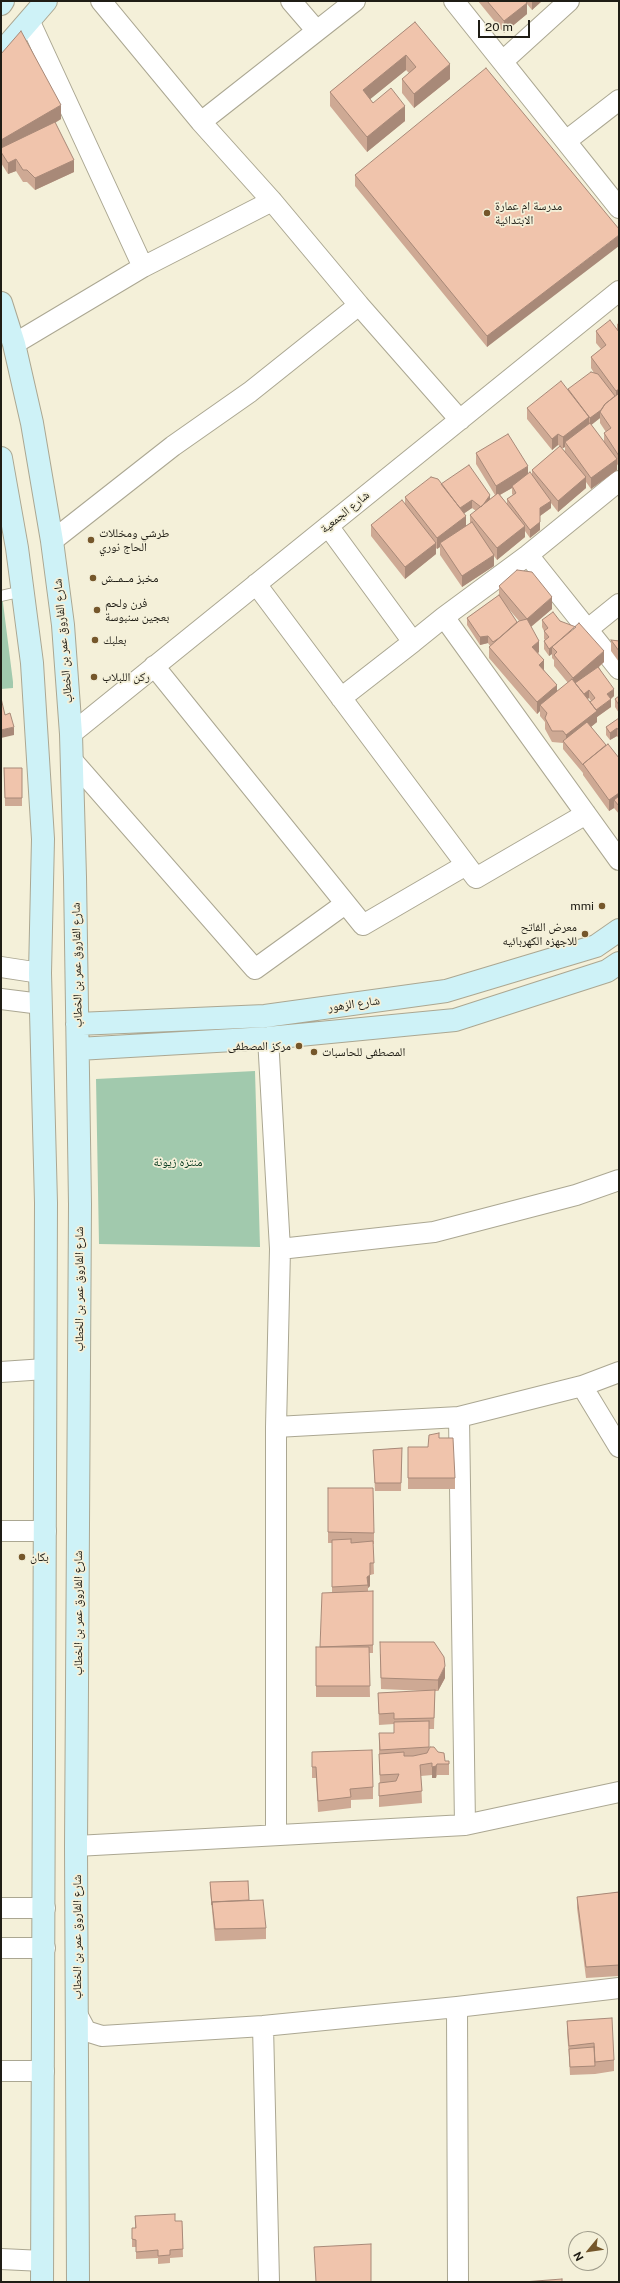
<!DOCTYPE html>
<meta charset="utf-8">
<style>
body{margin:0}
#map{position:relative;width:620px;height:2283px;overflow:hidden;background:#f4f0d9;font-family:"Public Sans",sans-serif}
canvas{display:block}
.frame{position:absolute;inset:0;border:2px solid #1f1d15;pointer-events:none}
.north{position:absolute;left:568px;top:2231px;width:40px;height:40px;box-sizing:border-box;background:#f4f0d9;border:1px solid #9f9c8b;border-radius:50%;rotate:241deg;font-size:11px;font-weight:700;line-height:16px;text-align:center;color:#1f1d15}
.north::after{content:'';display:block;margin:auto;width:14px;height:18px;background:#75572b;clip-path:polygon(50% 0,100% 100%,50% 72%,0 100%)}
.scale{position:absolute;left:478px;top:20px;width:52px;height:18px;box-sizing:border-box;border:2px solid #1f1d15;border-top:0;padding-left:5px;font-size:12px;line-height:14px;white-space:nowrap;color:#1f1d15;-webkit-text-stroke:3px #f4f0d9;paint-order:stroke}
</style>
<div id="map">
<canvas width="620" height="2283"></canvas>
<div class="frame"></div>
<div class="north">N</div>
<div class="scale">20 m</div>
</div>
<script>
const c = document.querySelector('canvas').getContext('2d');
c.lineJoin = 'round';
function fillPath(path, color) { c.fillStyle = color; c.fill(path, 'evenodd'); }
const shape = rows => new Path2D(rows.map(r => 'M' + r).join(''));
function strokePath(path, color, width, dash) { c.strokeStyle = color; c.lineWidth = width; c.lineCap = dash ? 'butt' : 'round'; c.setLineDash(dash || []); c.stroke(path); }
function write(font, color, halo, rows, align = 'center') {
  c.font = font + ' "Public Sans","Noto Naskh Arabic",sans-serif'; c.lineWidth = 3.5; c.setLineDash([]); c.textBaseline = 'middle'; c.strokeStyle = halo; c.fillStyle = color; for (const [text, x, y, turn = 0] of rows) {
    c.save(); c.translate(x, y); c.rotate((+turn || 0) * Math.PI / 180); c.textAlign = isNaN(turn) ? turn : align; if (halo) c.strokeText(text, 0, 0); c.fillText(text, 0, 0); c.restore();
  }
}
fillPath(shape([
 [1,587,13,682,13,688,1,689],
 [255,1071,260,1247,99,1244,96,1079]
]), '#a1c9ad');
const service = shape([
 [1,596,23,591]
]);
const minor = shape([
 [101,1,201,122,272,201,359,305,460,420],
 [291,1,316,30],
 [454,1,619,208],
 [29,20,143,267],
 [503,61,569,1],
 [201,122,355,1],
 [566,141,619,100],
 [14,344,143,267,272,201],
 [328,526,413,642,444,617,619,860],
 [52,541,173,446,250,392,359,305],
 [528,555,619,669],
 [256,584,476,878,586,814],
 [444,617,528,555,619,481],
 [588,629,619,604],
 [154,666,363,925,466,865],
 [341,698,413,642],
 [71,734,619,291],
 [72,760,255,969,345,904],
 [1,967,40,973],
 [1,999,41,1004],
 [268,1038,280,1249,276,1427,276,1835],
 [280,1249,434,1232,576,1195,619,1180],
 [1,1372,45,1369],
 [582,1386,619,1447],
 [459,1417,465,1825],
 [276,1427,459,1417,582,1386,619,1372],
 [1,1531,46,1531],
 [76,1846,465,1825,619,1792],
 [1,1908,45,1908],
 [1,1948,45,1948],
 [457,2007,458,2282],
 [78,2016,86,2031,102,2036,263,2026,457,2007,619,1988],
 [263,2026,269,2282],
 [1,2071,44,2071],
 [1,2259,43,2261]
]);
const secondary = shape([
 [1,4,3,1],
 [1,53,46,1],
 [1,303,14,344,32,423,52,541,63,625,71,734,75,877,80,1204,76,1846,78,2282],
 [1,458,17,548,32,663,43,839,40,973,46,1203,42,2282],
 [77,1024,265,1016,446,991,596,946,619,930],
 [78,1049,268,1038,455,1020,607,971,619,963]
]);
strokePath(service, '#aba792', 12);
strokePath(minor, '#aba792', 22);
strokePath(secondary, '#aba792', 24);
strokePath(service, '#fff', 10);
strokePath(minor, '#fff', 20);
strokePath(secondary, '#cef2f7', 22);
fillPath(shape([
 [478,1,542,1,532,10,527,4,527,14,504,33],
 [415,22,450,79,414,108,402,93,402,79,409,73,406,70,370,99,373,103,405,121,367,152,330,106,330,92],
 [1,54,61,119,55,123,74,172,35,190,27,182,23,182,16,171,8,174,1,163],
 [355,175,619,229,487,347,355,186],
 [619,323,619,467,617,464,617,470,591,489,586,482,586,488,558,512,551,503,551,508,540,516,540,530,530,538,525,531,525,537,497,560,494,556,494,566,462,587,440,555,440,547,437,549,436,548,436,554,405,579,371,536,371,525,405,504,405,497,441,484,490,499,495,495,476,464,476,453,528,474,532,475,532,470,560,446,558,445,552,450,527,419,527,408,568,391,568,389,594,373,591,368,591,357,601,349,596,343,596,331,617,329,617,324],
 [600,418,600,423,606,432,604,433,604,442,591,425],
 [565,447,565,451,562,448,563,448],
 [512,488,512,494,513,495,507,499,507,504,500,495],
 [472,508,476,511,470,515,470,523,466,526,464,513],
 [499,586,552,609,531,627,539,652,538,653,544,670,557,691,568,683,554,666,554,660,552,658,552,654,549,656,544,649,544,641,545,640,544,639,544,631,542,627,542,620,560,621,604,662,599,667,614,696,611,699,611,707,597,717,597,722,591,727,606,745,619,758,619,814,614,808,609,811,583,775,583,773,563,749,563,743,552,742,545,729,545,722,540,716,540,711,537,714,489,658,489,647,490,646,488,643,480,645,467,625,467,618,499,595],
 [507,607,519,621,517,622],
 [589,698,591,701,590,702,587,699],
 [611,640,619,641,619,662,611,651],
 [619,696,619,713,615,707,615,699],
 [619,718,619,739,617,736,610,740,606,735,606,727],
 [4,768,22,768,22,806,5,806],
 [439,1438,455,1478,455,1489,408,1489,408,1447,428,1447],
 [402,1448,401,1491,375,1491,373,1450],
 [328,1488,374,1533,374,1544,373,1544,374,1574,370,1575,370,1586,368,1588,368,1591,373,1591,373,1653,369,1653,370,1697,316,1697,316,1647,320,1647,332,1592,332,1543,328,1543],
 [380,1654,445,1678,438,1691,435,1691,434,1729,429,1729,429,1749,438,1752,445,1761,449,1761,449,1775,437,1775,436,1778,432,1778,432,1775,421,1776,422,1803,379,1807,379,1783,380,1783,379,1765,379,1733,394,1733,394,1724,379,1725,378,1693,426,1691,381,1689],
 [312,1752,373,1787,373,1799,351,1800,351,1808,318,1812,316,1778,312,1778],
 [210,1882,266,1928,266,1939,215,1941,210,1890],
 [619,1892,619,1976,586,1978,577,1908,577,1897],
 [567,2021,614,2060,614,2071,595,2074,570,2075,569,2057,567,2033],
 [135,2216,175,2221,182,2221,183,2257,170,2258,170,2263,158,2264,158,2258,136,2259,136,2247,132,2247,132,2228,135,2228]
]), '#cea994');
fillPath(shape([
 [533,1,542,1,532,10,532,2],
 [527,3,527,14,504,33,504,21],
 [406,55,406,70,363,105,363,90],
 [450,64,450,79,414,108,414,94],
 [61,105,61,119,2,154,1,152,1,140],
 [405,106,405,121,367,152,367,137],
 [16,159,16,171,8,174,8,163],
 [74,160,74,172,35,190,35,178],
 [619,235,619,246,487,347,487,336],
 [619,389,619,400,616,402,616,391],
 [616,398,600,412,600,418,590,426,590,418],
 [589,417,589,428,565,442,565,447,563,448,563,437],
 [558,434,558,445,552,450,552,439],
 [617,459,617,470,591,489,591,478],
 [528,466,528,478,512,486,512,488,496,497,496,486],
 [586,477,586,488,558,512,558,501],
 [490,495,490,503,481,507],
 [472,500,472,508,459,517,459,509],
 [551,501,551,508,540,516,540,530,530,538,530,530,540,508],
 [466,516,466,527,440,543,440,547,437,549,437,538],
 [525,526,525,537,497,560,497,548],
 [436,543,436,554,405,579,405,567],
 [494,555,494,566,462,587,462,576],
 [552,597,552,609,527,630,527,619],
 [578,627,552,647,552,654,549,656,549,649],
 [488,636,488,643,480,645,480,637],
 [539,641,539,652,532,658,532,647],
 [604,651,604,662,573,689,573,678],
 [544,660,544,672,539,665],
 [557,685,557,697,540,705,540,711,537,714,537,702],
 [614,689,614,696,607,702,607,694],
 [589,690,589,698,582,703,582,695],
 [611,699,611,707,597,717,597,722,567,746,566,745,566,735,595,711],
 [14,727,14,735,1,738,1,730],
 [617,728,617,736,610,740,610,733],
 [619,793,619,804,614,800,614,808,609,811,609,800],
 [370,1575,370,1586,368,1588,367,1577],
 [445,1666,445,1678,438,1691,438,1680],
 [437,1764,436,1778,432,1778,432,1767]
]), '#a88978');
const building = shape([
 [487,1,526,1,527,3,504,21,487,1],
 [415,22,450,64,414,94,402,79,416,67,406,55,363,90,373,103,391,88,405,106,367,137,330,92,415,22],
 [21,31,61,105,1,140,1,54,21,31],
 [486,68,619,229,619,235,487,336,355,175,486,68],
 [55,122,74,160,35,178,27,170,23,170,16,159,8,163,1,152,1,148,55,122],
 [610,320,619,332,619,389,616,391,591,357,606,345,596,331,610,320],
 [591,372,598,374,615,396,605,404,601,410,590,418,568,389,591,372],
 [561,381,589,417,563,437,558,434,552,439,527,408,561,381],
 [618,394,619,396,619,456,604,433,611,428,600,412,605,404,618,394],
 [590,423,617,459,591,478,565,442,590,423],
 [508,434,528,466,496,486,476,453,508,434],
 [560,446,586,477,558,501,532,470,560,446],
 [469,465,490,495,483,505,481,507,472,500,460,508,441,484,469,465],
 [530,472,551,501,540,508,540,522,530,530,507,499,516,493,512,486,530,472],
 [431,477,438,479,466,516,437,538,405,497,431,477],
 [498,493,525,526,497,548,470,515,498,493],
 [402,500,436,543,405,567,371,525,402,500],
 [472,522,494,555,462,576,440,543,472,522],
 [517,570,532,572,552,597,527,619,499,586,517,570],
 [499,595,517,622,499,638,493,642,488,636,480,637,467,618,499,595],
 [553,612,560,621,576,627,559,641,549,649,544,641,549,637,544,631,548,628,542,620,553,612],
 [527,619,539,641,532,647,544,660,539,665,557,685,537,702,489,647,519,621,527,619],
 [579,623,604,651,573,678,554,655,557,652,552,647,579,623],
 [611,640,619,641,619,651,611,640],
 [598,667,614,689,607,694,611,699,596,710,590,702,595,698,589,690,584,694,575,683,598,667],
 [572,679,597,711,566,735,563,731,552,731,545,718,547,713,540,705,572,679],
 [619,696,619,705,615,699,619,696],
 [1,698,5,715,10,713,14,727,1,730,1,698],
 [619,718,619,731,617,728,610,733,606,727,619,718],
 [587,722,606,745,583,764,583,765,563,741,587,722],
 [608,744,619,758,619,793,609,800,583,764,608,744],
 [4,768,22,768,22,798,5,798,4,768],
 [619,796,619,806,614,800,619,796],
 [439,1433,439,1438,453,1438,455,1478,408,1478,408,1447,428,1447,429,1435,439,1433],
 [402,1448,401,1483,375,1483,373,1450,402,1448],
 [328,1488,373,1488,374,1533,328,1532,328,1488],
 [351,1539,351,1543,373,1541,374,1563,370,1563,370,1575,367,1577,368,1585,332,1587,332,1540,351,1539],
 [373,1591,373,1645,320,1647,322,1593,373,1591],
 [380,1642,434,1642,444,1657,445,1666,438,1680,381,1678,380,1642],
 [316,1647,369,1647,370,1686,316,1686,316,1647],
 [435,1690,434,1718,394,1719,394,1713,379,1714,378,1693,435,1690],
 [429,1721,429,1747,380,1750,379,1733,394,1733,394,1722,429,1721],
 [430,1747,434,1747,438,1752,444,1753,445,1761,449,1761,449,1764,437,1764,436,1766,432,1767,432,1763,420,1765,422,1791,379,1796,379,1783,396,1781,399,1774,380,1775,379,1754,404,1752,404,1756,413,1756,427,1753,430,1747],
 [372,1750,373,1787,350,1789,351,1797,318,1801,316,1767,312,1767,312,1752,372,1750],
 [248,1881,249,1900,212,1902,212,1905,210,1882,248,1881],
 [619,1892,619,1965,586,1967,577,1897,619,1892],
 [263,1900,266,1928,215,1929,212,1902,263,1900],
 [612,2018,614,2060,595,2062,594,2043,569,2046,567,2021,612,2018],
 [594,2047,595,2066,570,2067,569,2049,594,2047],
 [175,2214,175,2221,182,2221,183,2249,170,2250,170,2255,158,2256,158,2250,136,2252,136,2240,132,2239,132,2228,136,2228,135,2216,175,2214],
 [371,2244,371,2282,316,2282,314,2247,371,2244],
 [562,2279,562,2282,523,2282,562,2279]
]);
fillPath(building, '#f0c4ac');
strokePath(building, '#a88978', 1);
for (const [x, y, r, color] of [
 [487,213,4,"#75572b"],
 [91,540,4,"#75572b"],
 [93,578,4,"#75572b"],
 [97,610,4,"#75572b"],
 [95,640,4,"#75572b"],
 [94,677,4,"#75572b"],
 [602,906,4,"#75572b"],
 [585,934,4,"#75572b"],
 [299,1046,4,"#75572b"],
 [314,1052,4,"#75572b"],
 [22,1557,4,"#75572b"]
]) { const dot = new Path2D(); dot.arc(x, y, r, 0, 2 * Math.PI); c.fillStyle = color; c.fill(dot); strokePath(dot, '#f4f0d9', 1.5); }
write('12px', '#1f1d15', '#f4f0d9', [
 ["مدرسة ام عمارة",495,206],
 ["الابتدائية",495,220],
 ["طرشي ومخللات",99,533],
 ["الحاج نوري",99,547],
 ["مخبز مــمــش",101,578],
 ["فرن ولحم",105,603],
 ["بعجين سنبوسة",105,617],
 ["بعلبك",103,640],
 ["ركن اللبلاب",102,677],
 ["mmi",594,906,"right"],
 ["معرض الفاتح",577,927,"right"],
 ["للاجهزه الكهربائيه",577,941,"right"],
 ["مركز المصطفى",291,1046,"right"],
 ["المصطفى للحاسبات",322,1052],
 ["بكان",30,1557]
], 'left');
write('12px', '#1f1d15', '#f4f0d9', [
 ["شارع الجمعية",345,512,-39],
 ["شارع الفاروق عمر بن الخطاب",63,641,-95],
 ["شارع الفاروق عمر بن الخطاب",77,965,-91],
 ["شارع الزهور",354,1004,-8],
 ["شارع الفاروق عمر بن الخطاب",79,1289,-90],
 ["شارع الفاروق عمر بن الخطاب",78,1613,-90],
 ["شارع الفاروق عمر بن الخطاب",77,1937,-90]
]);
write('12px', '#00361a', '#f4f0d9', [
 ["منتزه زيونة",178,1162]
]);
</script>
